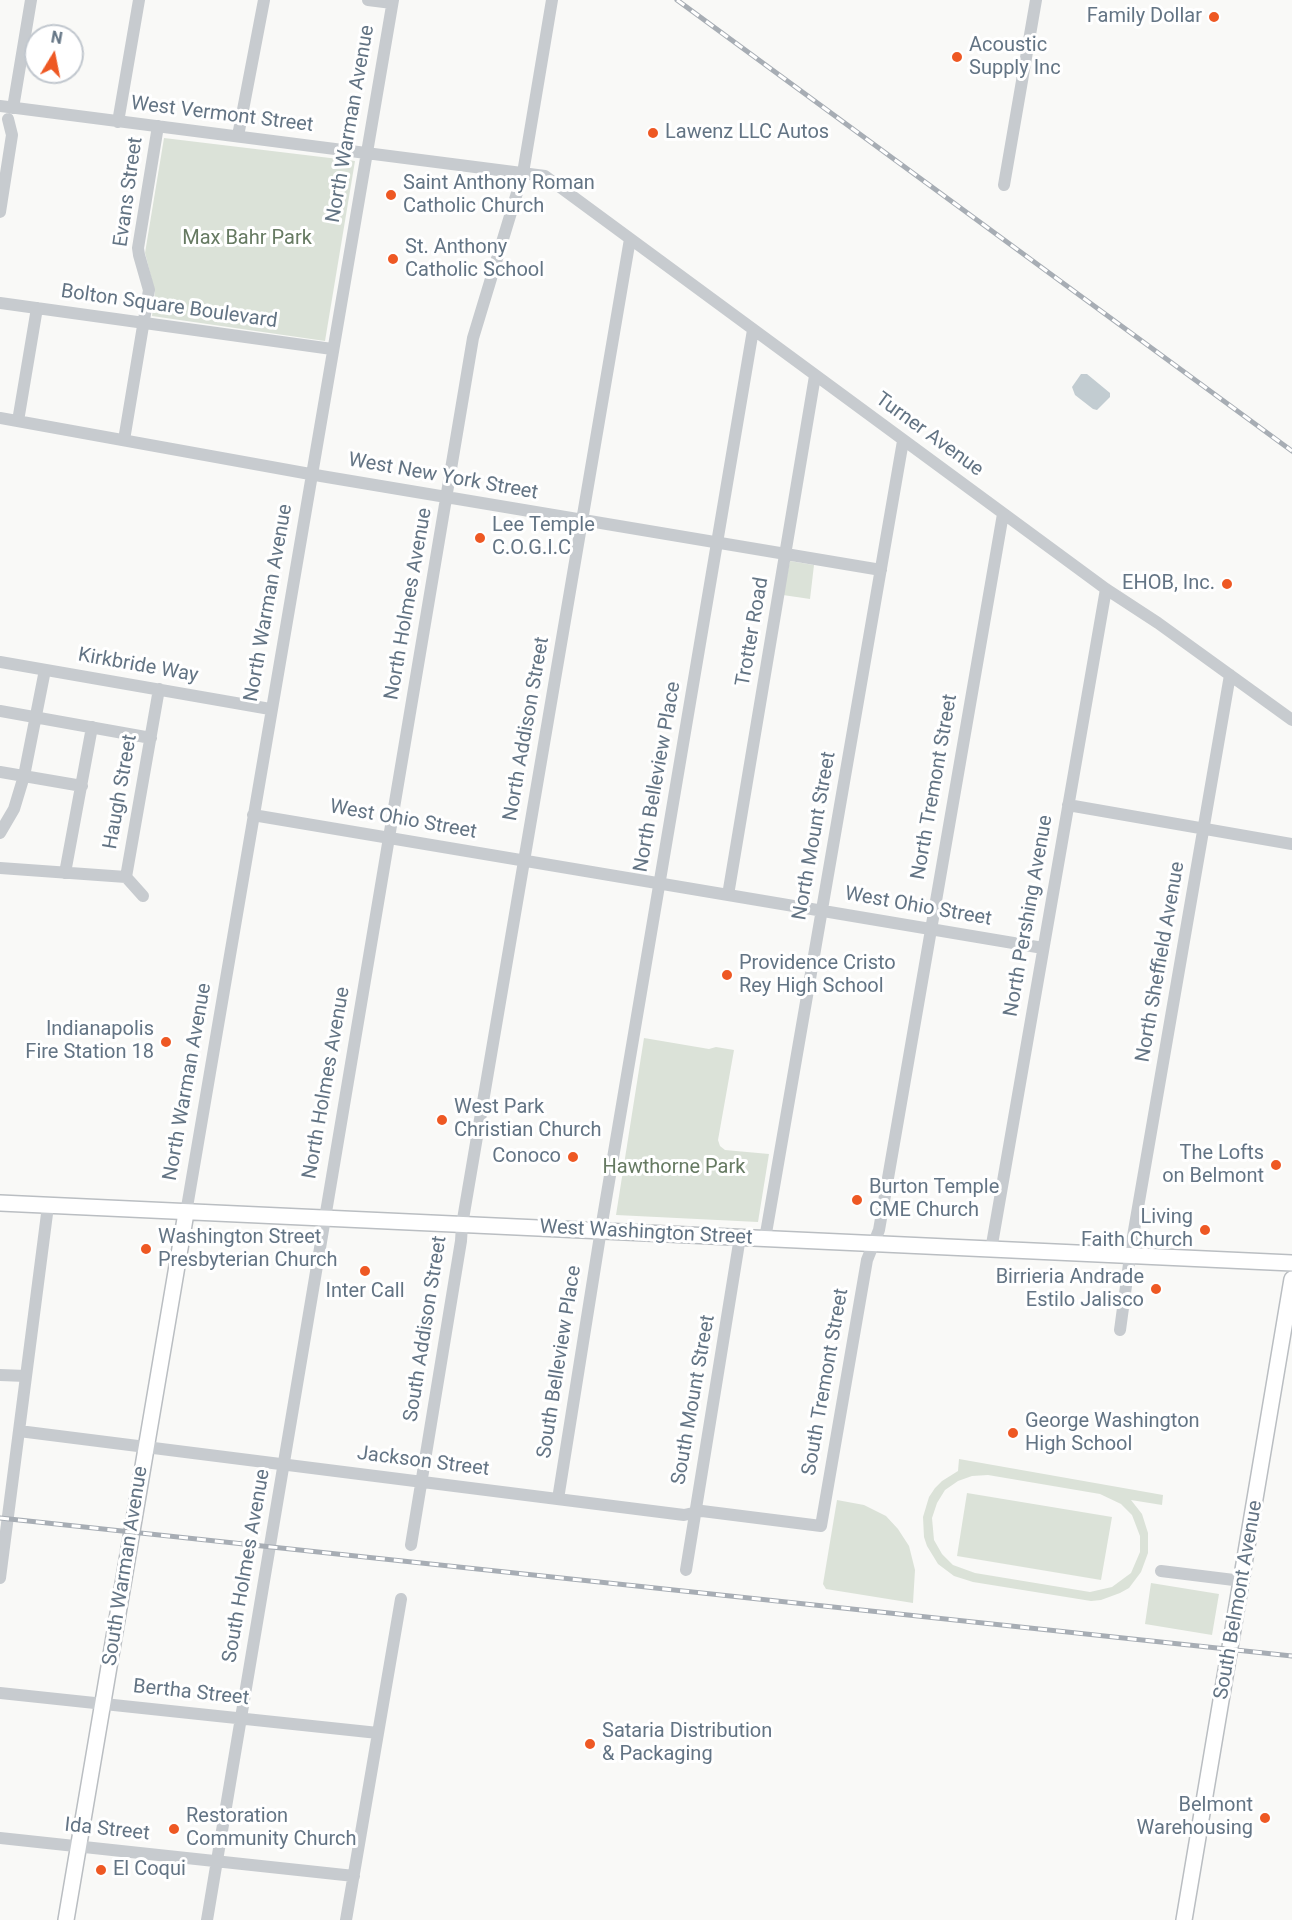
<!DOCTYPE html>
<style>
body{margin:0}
#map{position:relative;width:1292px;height:1920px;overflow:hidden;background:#f9f9f7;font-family:Roboto,sans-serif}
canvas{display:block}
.north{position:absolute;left:24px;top:24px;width:60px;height:60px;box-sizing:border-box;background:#fff;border:2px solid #c1c7ce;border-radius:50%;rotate:10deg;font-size:16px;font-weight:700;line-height:24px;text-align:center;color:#637484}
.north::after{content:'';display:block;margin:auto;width:21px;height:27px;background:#ee5823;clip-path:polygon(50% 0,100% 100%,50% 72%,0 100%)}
</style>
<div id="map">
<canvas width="1292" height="1920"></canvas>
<div class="north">N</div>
</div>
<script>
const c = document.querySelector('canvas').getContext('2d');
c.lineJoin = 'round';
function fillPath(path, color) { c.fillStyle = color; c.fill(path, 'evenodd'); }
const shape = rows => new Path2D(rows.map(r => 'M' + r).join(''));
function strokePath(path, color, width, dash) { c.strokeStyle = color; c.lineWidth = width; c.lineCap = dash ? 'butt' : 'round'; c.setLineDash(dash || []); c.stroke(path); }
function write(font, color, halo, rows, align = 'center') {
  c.font = font + ' Roboto,sans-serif'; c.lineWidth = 6; c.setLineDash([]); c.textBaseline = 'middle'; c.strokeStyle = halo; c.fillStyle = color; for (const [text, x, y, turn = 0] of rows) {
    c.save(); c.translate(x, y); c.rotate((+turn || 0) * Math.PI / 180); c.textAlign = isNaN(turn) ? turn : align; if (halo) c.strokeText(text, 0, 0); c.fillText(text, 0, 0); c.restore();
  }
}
fillPath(shape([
 [164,138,355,161,325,341,152,316,155,292,145,253],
 [790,561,814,565,810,599,783,595],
 [644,1038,709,1049,716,1047,734,1050,718,1140,720,1146,725,1150,769,1154,758,1222,616,1215],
 [959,1459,1163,1495,1162,1505,1131,1500,1142,1514,1148,1533,1148,1553,1141,1572,1129,1588,1120,1593,1101,1600,1091,1601,973,1582,954,1576,938,1564,927,1546,924,1537,923,1517,929,1497,935,1488,942,1481,958,1471],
 [988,1475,1100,1494,1121,1504,1132,1515,1140,1536,1140,1552,1131,1573,1112,1587,1090,1592,975,1573,953,1565,942,1554,934,1540,932,1518,937,1503,945,1490,958,1481,972,1476],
 [967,1493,1112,1517,1101,1580,957,1556],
 [837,1500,864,1505,886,1516,898,1529,909,1546,915,1570,913,1603,826,1589,823,1584],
 [1151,1583,1219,1594,1212,1635,1145,1624]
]), '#dbe2d8');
fillPath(shape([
 [1081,374,1087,374,1110,393,1110,397,1097,410,1093,409,1075,395,1072,387]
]), '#c2ccd1');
const major = shape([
 [0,1203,1292,1263],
 [66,1920,186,1213],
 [1184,1920,1292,1279]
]);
strokePath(major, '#babec2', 18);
strokePath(shape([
 [368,0,392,3],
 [0,106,545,176,1106,589,1158,623,1292,720],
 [13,108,31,0],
 [118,122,139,0],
 [238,136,264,0],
 [1004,185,1036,0],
 [0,212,12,135,8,119],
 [0,303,332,349],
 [0,418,321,476,881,570],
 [18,421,37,308],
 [124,440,149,290,139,255,138,248,158,126],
 [0,662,270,709],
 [0,711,151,738],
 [0,772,82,786],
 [1068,805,1292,844],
 [253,815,1043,948],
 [0,833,14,809,24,776,45,670],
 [0,868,126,877],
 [65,873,92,727],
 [728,895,815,376],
 [143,896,126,877,159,689],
 [186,1213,393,0],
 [765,1239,903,441],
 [991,1250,1106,589],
 [1120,1330,1132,1242,1230,675],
 [0,1375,26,1376],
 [19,1431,684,1515,702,1511,821,1526,867,1260,879,1230,1003,514],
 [558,1499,603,1217,753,330],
 [411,1545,461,1241,462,1225,630,239],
 [686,1570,740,1237],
 [1161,1571,1242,1581],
 [0,1578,48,1206],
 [0,1693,378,1733],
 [0,1838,354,1876],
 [207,1920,473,338,523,173,552,0],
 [346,1920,401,1599]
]), '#c7cbcf', 12);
strokePath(major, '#fff', 15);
const rail = shape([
 [677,0,1292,451],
 [0,1518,1292,1656]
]);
strokePath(rail, '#a7adb4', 5);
strokePath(rail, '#fff', 3, [9]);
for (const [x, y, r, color] of [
 [1214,17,6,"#ee5823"],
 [957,57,6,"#ee5823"],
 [653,133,6,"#ee5823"],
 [391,195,6,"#ee5823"],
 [393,259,6,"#ee5823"],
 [480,538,6,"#ee5823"],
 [1227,584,6,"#ee5823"],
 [727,975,6,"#ee5823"],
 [166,1042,6,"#ee5823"],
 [442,1120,6,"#ee5823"],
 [573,1157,6,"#ee5823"],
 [1276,1165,6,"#ee5823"],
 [857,1200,6,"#ee5823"],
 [1205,1230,6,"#ee5823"],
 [146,1249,6,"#ee5823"],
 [365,1271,6,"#ee5823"],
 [1156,1289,6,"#ee5823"],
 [1013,1433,6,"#ee5823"],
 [590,1744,6,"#ee5823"],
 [1265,1818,6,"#ee5823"],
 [174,1829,6,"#ee5823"],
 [101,1870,6,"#ee5823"]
]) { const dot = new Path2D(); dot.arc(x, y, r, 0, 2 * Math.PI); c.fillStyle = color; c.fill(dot); strokePath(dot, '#fff', 2); }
write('20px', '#637484', '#fff', [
 ["Family Dollar",1202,17,"right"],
 ["Acoustic",969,46],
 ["Supply Inc",969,69],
 ["Lawenz LLC Autos",665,133],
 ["Saint Anthony Roman",403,184],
 ["Catholic Church",403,207],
 ["St. Anthony",405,248],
 ["Catholic School",405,271],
 ["Lee Temple",492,526],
 ["C.O.G.I.C",492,549],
 ["EHOB, Inc.",1215,584,"right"],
 ["Providence Cristo",739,964],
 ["Rey High School",739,987],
 ["Indianapolis",154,1030,"right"],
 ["Fire Station 18",154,1053,"right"],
 ["West Park",454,1108],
 ["Christian Church",454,1131],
 ["The Lofts",1264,1154,"right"],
 ["on Belmont",1264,1177,"right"],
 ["Conoco",561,1157,"right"],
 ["Burton Temple",869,1188],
 ["CME Church",869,1211],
 ["Living",1193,1218,"right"],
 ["Faith Church",1193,1241,"right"],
 ["Washington Street",158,1238],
 ["Presbyterian Church",158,1261],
 ["Birrieria Andrade",1144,1278,"right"],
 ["Estilo Jalisco",1144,1301,"right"],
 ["Inter Call",365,1292,"center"],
 ["George Washington",1025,1422],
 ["High School",1025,1445],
 ["Sataria Distribution",602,1732],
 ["& Packaging",602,1755],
 ["Belmont",1253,1806,"right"],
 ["Warehousing",1253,1829,"right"],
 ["Restoration",186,1817],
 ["Community Church",186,1840],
 ["El Coqui",113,1870]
], 'left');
write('20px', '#637484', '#fff', [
 ["West Vermont Street",222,115,7],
 ["North Warman Avenue",351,124,-80],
 ["Evans Street",129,192,-82],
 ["Bolton Square Boulevard",169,307,8],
 ["Turner Avenue",929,435,36],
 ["West New York Street",443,477,10],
 ["North Warman Avenue",269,603,-80],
 ["North Holmes Avenue",409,604,-80],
 ["Trotter Road",753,632,-80],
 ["Kirkbride Way",138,666,10],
 ["North Addison Street",527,729,-80],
 ["North Belleview Place",658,777,-80],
 ["North Tremont Street",935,787,-80],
 ["Haugh Street",121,792,-80],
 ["West Ohio Street",403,820,10],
 ["North Mount Street",815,836,-80],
 ["West Ohio Street",918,907,10],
 ["North Pershing Avenue",1029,916,-80],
 ["North Sheffield Avenue",1161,962,-80],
 ["North Warman Avenue",188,1082,-80],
 ["North Holmes Avenue",327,1083,-80],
 ["West Washington Street",646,1233,3],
 ["South Addison Street",426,1329,-81],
 ["South Belleview Place",560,1362,-81],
 ["South Tremont Street",826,1382,-80],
 ["South Mount Street",694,1400,-80],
 ["Jackson Street",423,1462,7],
 ["South Warman Avenue",126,1566,-81],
 ["South Holmes Avenue",247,1566,-80],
 ["South Belmont Avenue",1239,1600,-80],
 ["Bertha Street",191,1693,6],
 ["Ida Street",107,1830,6]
]);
write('20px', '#667a62', '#fff', [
 ["Max Bahr Park",247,239],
 ["Hawthorne Park",674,1168]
]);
</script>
